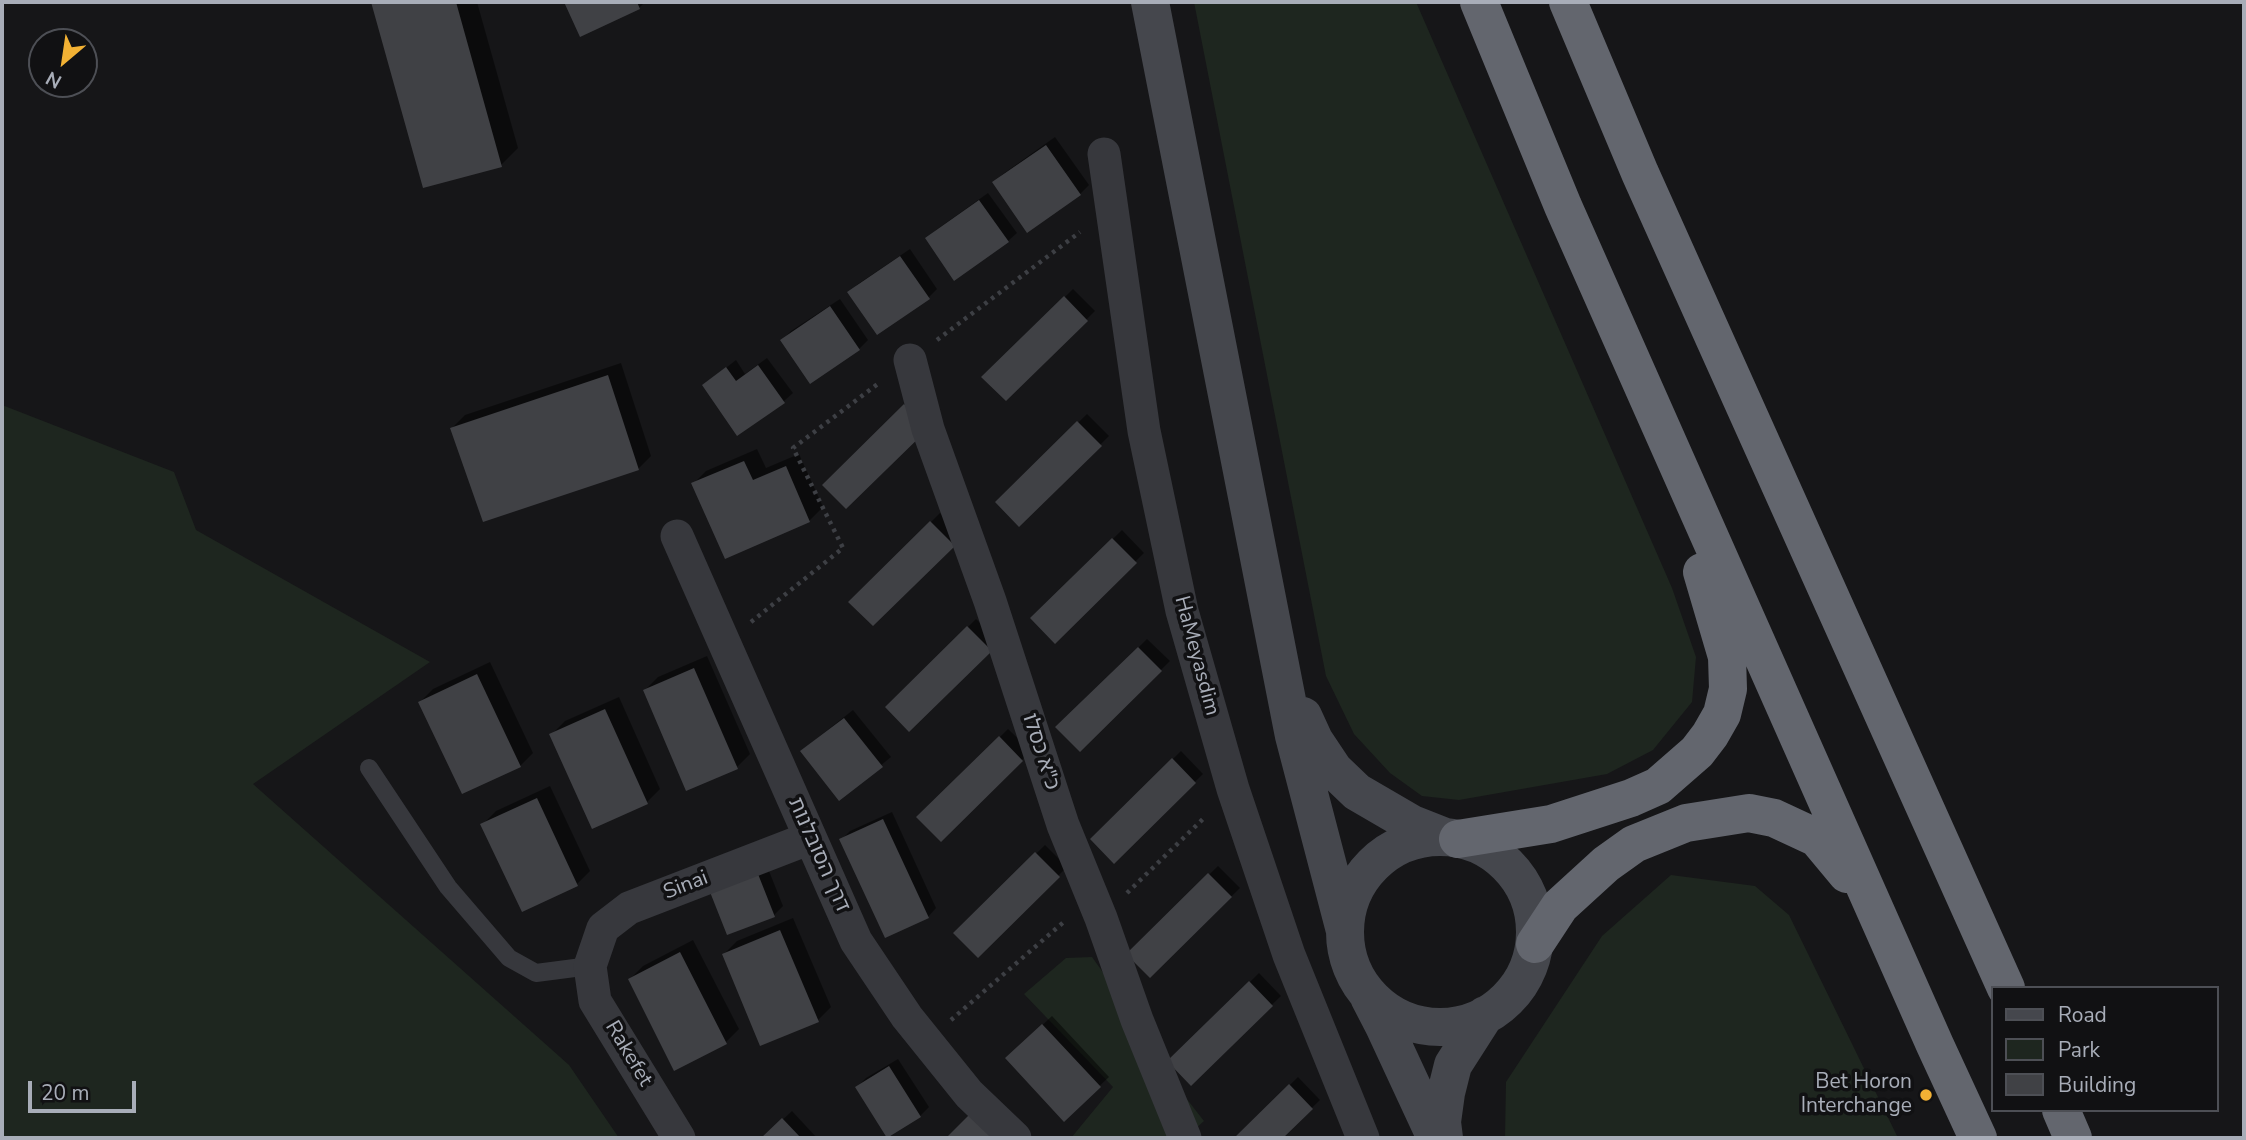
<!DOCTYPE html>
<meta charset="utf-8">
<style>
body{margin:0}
#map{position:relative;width:2246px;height:1140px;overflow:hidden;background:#161618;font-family:"Nunito Sans",sans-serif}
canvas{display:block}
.frame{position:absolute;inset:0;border:4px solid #a8adb8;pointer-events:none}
.legend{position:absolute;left:1991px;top:986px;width:228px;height:126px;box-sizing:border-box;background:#111113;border:2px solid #4d4f55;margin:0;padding:9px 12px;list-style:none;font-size:21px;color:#a8adb8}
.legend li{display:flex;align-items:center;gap:14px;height:35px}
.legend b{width:35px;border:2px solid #4d4f55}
.north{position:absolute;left:28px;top:28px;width:70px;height:70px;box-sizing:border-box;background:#111113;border:2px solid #4d4f55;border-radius:50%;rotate:209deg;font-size:19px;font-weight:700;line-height:28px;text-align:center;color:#a8adb8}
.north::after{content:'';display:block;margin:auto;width:24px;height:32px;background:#f2b134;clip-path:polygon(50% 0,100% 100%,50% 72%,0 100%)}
.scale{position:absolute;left:28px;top:1081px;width:108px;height:32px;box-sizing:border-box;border:4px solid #a8adb8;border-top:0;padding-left:9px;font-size:21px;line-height:24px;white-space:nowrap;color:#a8adb8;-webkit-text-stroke:5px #111113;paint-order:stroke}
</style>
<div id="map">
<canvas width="2246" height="1140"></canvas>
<div class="frame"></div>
<ul class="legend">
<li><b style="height:9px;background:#45474d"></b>Road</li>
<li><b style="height:19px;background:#1e261f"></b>Park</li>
<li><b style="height:19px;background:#404145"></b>Building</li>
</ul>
<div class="north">N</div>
<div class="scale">20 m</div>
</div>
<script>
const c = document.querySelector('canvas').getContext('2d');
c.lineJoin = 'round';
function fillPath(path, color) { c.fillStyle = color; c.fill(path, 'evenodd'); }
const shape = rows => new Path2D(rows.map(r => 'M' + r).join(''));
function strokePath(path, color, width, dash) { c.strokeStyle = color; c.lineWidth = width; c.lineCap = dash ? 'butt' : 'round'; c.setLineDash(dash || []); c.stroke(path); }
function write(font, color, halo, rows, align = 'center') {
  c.font = font + ' "Nunito Sans","Noto Sans Hebrew",sans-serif'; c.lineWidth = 7; c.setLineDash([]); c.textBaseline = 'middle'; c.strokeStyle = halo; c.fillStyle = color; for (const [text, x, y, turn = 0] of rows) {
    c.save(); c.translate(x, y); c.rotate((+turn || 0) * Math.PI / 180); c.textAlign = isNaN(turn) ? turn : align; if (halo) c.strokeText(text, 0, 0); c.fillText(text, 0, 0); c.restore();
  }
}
fillPath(shape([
 [1194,2,1416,2,1672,588,1696,657,1692,702,1653,750,1607,774,1459,800,1422,796,1390,773,1354,734,1326,676],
 [2,405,174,472,196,530,430,662,253,784,569,1065,619,1138,2,1138],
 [1671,875,1755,886,1789,915,1898,1138,1505,1138,1506,1082,1602,936],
 [1092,957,1137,1020,1150,1052,1204,1121,1185,1138,1071,1138,1113,1087,1024,994,1066,958]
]), '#1e261f');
fillPath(shape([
 [373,2,477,2,518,148,501,165,424,186],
 [566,2,645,2,639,8,581,34],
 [1055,137,1089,185,1080,194,994,182,1003,174],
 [988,193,1017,233,1008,241,927,238,936,230],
 [910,249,937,289,928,298,850,292,858,284],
 [1073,289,1095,311,1006,399,984,377],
 [840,299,868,340,859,349,811,381,782,340,791,331],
 [767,358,793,393,784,401,738,434,704,385,736,360,745,374],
 [621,363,651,456,638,469,452,428,465,415],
 [1087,414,1109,436,1019,525,997,502],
 [757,449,766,468,799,454,823,507,809,521,726,557,693,484,706,471],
 [940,513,962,536,851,602],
 [1122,530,1144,553,1055,641,1032,618],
 [976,619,999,641,887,707],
 [1147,639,1170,661,1080,750,1058,727],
 [707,656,750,754,737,767,645,690,658,677],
 [490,662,533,753,520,766,420,702,433,689],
 [619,697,660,789,647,802,552,734,565,721],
 [853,710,891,757,840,799,811,743],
 [1008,729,1031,751,941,839,919,817],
 [1181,751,1203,774,1114,861,1092,839],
 [550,786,590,871,577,884,483,824,496,811],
 [892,812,936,908,928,917,841,840,850,831],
 [1045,845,1067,867,978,955,955,933],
 [767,866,783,906,774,915,712,892],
 [1218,866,1240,888,1150,976,1128,954],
 [793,918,831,1007,818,1020,724,954,737,941],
 [693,940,739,1029,726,1042,630,979,643,966],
 [1259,973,1281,996,1191,1083,1170,1061],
 [1052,1016,1109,1077,1064,1119,1016,1050],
 [898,1059,929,1107,920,1116,857,1087,866,1078],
 [1298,1077,1320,1100,1281,1138,1236,1138],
 [792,1111,817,1138,763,1138]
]), '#0007');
fillPath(shape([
 [371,2,456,2,502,167,423,188],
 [564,2,637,2,640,9,580,37],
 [1046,145,1081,195,1027,233,992,182],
 [979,200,1009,242,954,281,925,238],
 [900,256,930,299,877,335,847,292],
 [1064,296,1088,321,1006,401,981,377],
 [830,306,860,350,810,384,780,340],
 [758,365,785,403,737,436,702,385,726,367,736,381],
 [608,375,639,470,483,522,450,428],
 [904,404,928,429,846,509,822,485],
 [1077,421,1102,446,1019,527,995,502],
 [744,461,753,480,786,466,810,522,725,559,691,483],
 [930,521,955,546,873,626,848,602],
 [1112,538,1137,563,1055,644,1030,618],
 [967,626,992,651,909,732,885,707],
 [1138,647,1162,671,1080,752,1055,727],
 [694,668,738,769,686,791,643,690],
 [477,674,521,767,462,794,418,702],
 [605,709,648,804,592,829,549,734],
 [844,718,883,767,839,801,800,751],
 [999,736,1023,761,941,842,916,817],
 [1172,758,1196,783,1114,864,1090,839],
 [537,798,578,886,522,912,480,824],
 [883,819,929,918,885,938,839,839],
 [1035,852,1060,877,978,958,953,933],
 [1208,873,1232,897,1150,978,1126,954],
 [758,874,775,917,727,935,710,892],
 [780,930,819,1022,760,1046,722,954],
 [680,952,727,1044,674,1071,628,979],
 [1249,981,1273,1006,1191,1086,1167,1061],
 [1042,1024,1101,1087,1064,1122,1005,1058],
 [889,1066,921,1117,887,1138,855,1087],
 [1289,1084,1313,1109,1283,1138,1234,1138],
 [969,1115,992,1138,946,1138],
 [782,1118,801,1138,761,1138]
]), '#404145');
strokePath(shape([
 [937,340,1080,232],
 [751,622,843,548,793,448,879,383],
 [1127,893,1206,816],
 [951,1020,1066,920]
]), '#3d3f44', 4.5, [3.5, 5]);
strokePath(shape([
 [369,768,448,887,509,958,536,973,590,966]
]), '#37383d', 18);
strokePath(shape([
 [1104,154,1144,431,1182,611,1233,789,1289,955,1363,1138],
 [910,360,928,429,990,601,1063,825,1101,918,1137,1020,1185,1138],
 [677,536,856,941,907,1017,969,1094,1015,1138],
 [679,1138,595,1001,590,966,603,928,629,908,810,838]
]), '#37383d', 33);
strokePath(shape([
 [1150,2,1294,736,1345,931],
 [1303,716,1314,740,1334,770,1357,792,1412,824,1445,837],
 '1345 932a95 95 0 1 1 190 0a95 95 0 1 1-190 0Z',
 [1369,997,1384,1026,1436,1138],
 [1444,1138,1442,1122,1446,1093,1453,1065,1485,1015]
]), '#45474d', 38);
strokePath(shape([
 [1479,2,1563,206,1935,1045,1978,1138],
 [1568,2,1640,173,2006,988],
 [1458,839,1551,824,1631,798,1658,786,1697,752,1710,735,1722,714,1728,689,1727,657,1702,572],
 [1535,944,1560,906,1606,864,1634,844,1686,823,1749,813,1774,818,1817,838,1847,874],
 [2061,1110,2073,1138]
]), '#63666e', 38);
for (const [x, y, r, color] of [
 [1926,1095,7,"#f2b134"]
]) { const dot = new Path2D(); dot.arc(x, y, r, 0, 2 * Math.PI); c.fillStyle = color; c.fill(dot); strokePath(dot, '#111113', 2.5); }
write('21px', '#a8adb8', '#111113', [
 ["HaMeyasdim",1196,656,75],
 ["כ\"א כסלו",1040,752,72],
 ["דרך הסובלנות",818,855,66],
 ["Sinai",686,886,-21],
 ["Rakefet",628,1054,59]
]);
write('21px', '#a8adb8', '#111113', [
 ["Bet Horon",1912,1083],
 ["Interchange",1912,1107]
], 'right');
</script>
